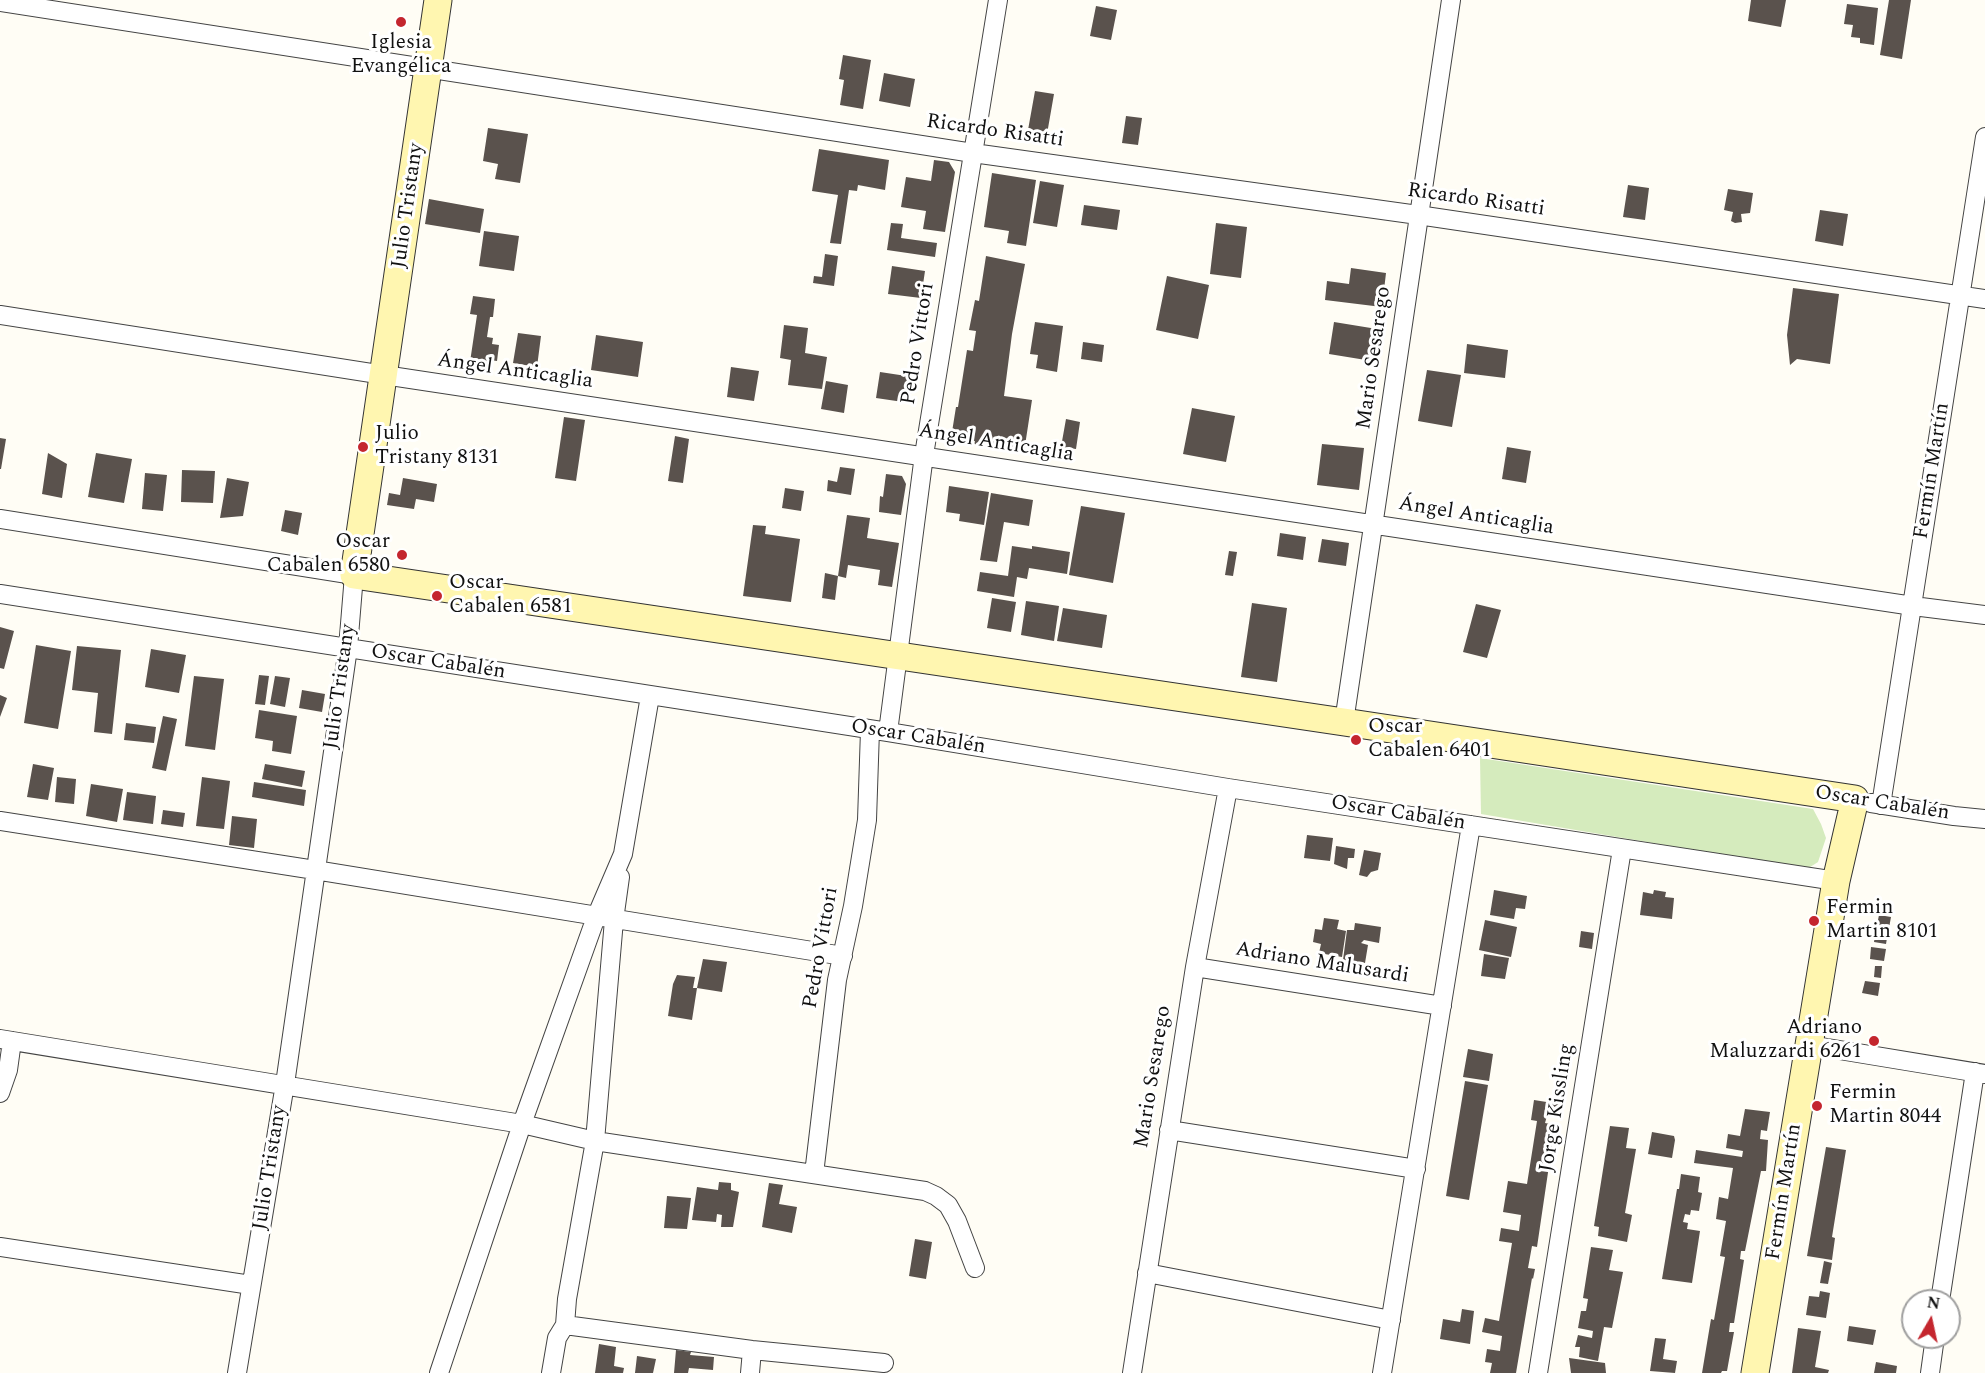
<!DOCTYPE html>
<meta charset="utf-8">
<style>
body{margin:0}
#map{position:relative;width:1985px;height:1373px;overflow:hidden;background:#fffdf5;font-family:Spectral,serif}
canvas{display:block}
.north{position:absolute;left:1901px;top:1289px;width:60px;height:60px;box-sizing:border-box;background:#fff;border:2px solid #a0a0a0;border-radius:50%;rotate:9deg;font-size:16px;font-weight:700;line-height:24px;text-align:center;color:#111}
.north::after{content:'';display:block;margin:auto;width:21px;height:27px;background:#c4262e;clip-path:polygon(50% 0,100% 100%,50% 72%,0 100%)}
</style>
<div id="map">
<canvas width="1985" height="1373"></canvas>
<div class="north">N</div>
</div>
<script>
const c = document.querySelector('canvas').getContext('2d');
c.lineJoin = 'round';
function fillPath(path, color) { c.fillStyle = color; c.fill(path, 'evenodd'); }
const shape = rows => new Path2D(rows.map(r => 'M' + r).join(''));
function strokePath(path, color, width, dash) { c.strokeStyle = color; c.lineWidth = width; c.lineCap = dash ? 'butt' : 'round'; c.setLineDash(dash || []); c.stroke(path); }
function write(font, color, halo, rows, align = 'center') {
  c.font = font + ' Spectral,serif'; c.lineWidth = 6; c.setLineDash([]); c.textBaseline = 'middle'; c.strokeStyle = halo; c.fillStyle = color; for (const [text, x, y, turn = 0] of rows) {
    c.save(); c.translate(x, y); c.rotate((+turn || 0) * Math.PI / 180); c.textAlign = isNaN(turn) ? turn : align; if (halo) c.strokeText(text, 0, 0); c.fillText(text, 0, 0); c.restore();
  }
}
fillPath(shape([
 [1480,758,1813,809,1821,824,1826,838,1818,862,1807,869,1481,814]
]), '#d5ebbd');
fillPath(shape([
 [1751,0,1786,0,1781,27,1748,21],
 [1889,0,1911,0,1902,59,1880,55],
 [1847,4,1878,8,1874,45,1860,43,1860,38,1851,37,1853,25,1844,24],
 [1096,6,1117,10,1111,40,1090,36],
 [843,55,871,60,863,109,840,105,844,80,839,79],
 [884,73,915,79,910,107,879,101],
 [1035,91,1054,94,1047,134,1028,130],
 [1126,116,1142,118,1138,145,1122,143],
 [488,128,528,134,520,183,495,179,498,164,483,161],
 [819,149,889,160,885,190,858,185,857,191,849,190,841,244,830,243,838,195,812,191],
 [934,160,949,162,955,172,945,232,923,229,926,211,901,207,906,177,931,181],
 [992,173,1036,180,1026,246,1007,243,1009,231,984,227],
 [1040,181,1064,185,1057,227,1033,223],
 [1628,185,1649,188,1645,220,1623,217],
 [1728,189,1753,193,1750,213,1741,214,1742,222,1735,223,1731,221,1733,212,1724,210],
 [429,199,484,209,480,233,425,224],
 [1084,205,1120,210,1117,230,1081,225],
 [1820,210,1848,214,1843,246,1815,241],
 [891,223,903,224,901,238,937,243,935,257,887,250],
 [1216,223,1247,227,1241,278,1210,274],
 [484,231,519,236,514,271,479,266],
 [825,254,838,256,834,286,813,283,814,276,822,277],
 [986,256,1025,264,1012,334,1004,396,1032,400,1024,452,974,444,975,441,954,439,952,432,956,407,958,407,967,350,973,351,976,331,969,330,975,300,979,301],
 [892,266,925,271,921,298,888,294],
 [1351,268,1386,273,1382,307,1325,300,1327,281,1349,284],
 [1167,276,1209,285,1198,339,1156,330],
 [1793,288,1839,294,1830,364,1797,359,1790,365,1787,335],
 [473,296,495,299,493,317,490,317,487,337,493,338,492,344,499,345,497,361,490,360,489,364,470,362,477,315,470,314],
 [1035,322,1063,326,1057,372,1036,368,1038,355,1030,354],
 [1334,322,1377,329,1372,361,1329,354],
 [784,325,808,328,805,353,827,357,822,389,788,385,791,360,780,358],
 [518,333,541,336,537,367,513,363],
 [596,335,643,342,638,377,591,370],
 [1083,342,1104,345,1102,362,1081,359],
 [1467,344,1508,350,1505,378,1464,373],
 [731,367,759,371,754,401,727,397],
 [1427,370,1461,375,1452,427,1418,421],
 [880,372,913,377,910,403,876,398],
 [826,381,848,385,844,413,821,409],
 [1192,408,1235,416,1226,462,1183,454],
 [564,417,585,420,576,481,555,478],
 [1066,419,1080,422,1076,449,1061,447],
 [675,436,689,439,683,483,668,481],
 [0,438,6,439,1,469,0,469],
 [1322,444,1364,448,1359,490,1317,485],
 [1507,447,1531,451,1526,483,1502,479],
 [48,453,67,464,62,498,42,494],
 [96,453,132,459,124,503,88,497],
 [840,467,855,469,851,495,827,491,828,480,837,482],
 [182,470,215,471,213,503,181,502],
 [145,473,167,475,163,511,142,509],
 [886,474,902,476,906,484,901,515,879,512,880,496,883,497],
 [227,478,249,482,243,516,220,518],
 [403,478,437,484,434,502,416,499,414,509,387,505,389,493,400,495],
 [949,486,989,492,984,525,959,521,960,514,946,512],
 [785,488,804,491,801,511,782,508],
 [991,493,1033,500,1029,526,1004,522,997,562,980,560],
 [1081,506,1125,513,1113,583,1069,575],
 [285,510,302,513,298,535,281,531],
 [847,515,870,518,867,538,899,543,892,587,878,585,880,570,848,565,846,578,838,576],
 [753,525,766,526,765,534,800,539,791,602,743,596],
 [1280,533,1306,537,1303,560,1277,556],
 [1322,539,1349,543,1346,566,1318,562],
 [1012,546,1032,549,1032,546,1070,552,1067,574,1029,568,1027,579,1017,577,1014,597,977,591,980,572,1008,576],
 [1229,551,1237,552,1233,576,1225,575],
 [825,573,838,576,835,600,822,598],
 [992,598,1016,602,1011,632,987,628],
 [1026,601,1059,606,1054,641,1021,635],
 [1252,603,1287,608,1277,682,1241,677],
 [1476,604,1501,610,1487,658,1463,652],
 [1063,608,1107,615,1102,648,1057,641],
 [0,627,14,631,4,669,0,668],
 [36,645,71,651,58,729,24,723],
 [77,646,121,650,112,734,94,732,98,693,72,690],
 [151,649,186,655,179,693,145,687],
 [259,675,269,676,265,705,255,704],
 [194,676,224,679,215,750,185,746],
 [275,676,290,678,285,707,270,704],
 [302,690,325,694,322,712,299,708],
 [0,695,7,698,0,717],
 [259,710,297,716,291,754,272,751,273,741,255,738],
 [163,716,177,719,166,771,152,768],
 [126,723,156,727,154,743,124,740],
 [33,764,54,768,48,800,27,797],
 [265,764,305,771,302,787,262,779],
 [57,777,76,779,74,804,55,802],
 [202,777,230,781,224,829,196,826],
 [254,782,306,790,304,806,252,797],
 [91,784,123,789,117,822,86,816],
 [127,792,156,796,153,824,123,820],
 [163,810,185,813,183,827,161,824],
 [232,816,257,819,254,848,229,845],
 [1307,835,1333,838,1330,861,1304,858],
 [1336,846,1355,849,1354,858,1348,858,1347,869,1334,864],
 [1364,850,1381,853,1378,870,1371,872,1367,877,1359,875],
 [1494,890,1527,896,1525,909,1516,908,1514,919,1490,915],
 [1654,890,1666,892,1665,897,1674,898,1672,919,1640,915,1643,892,1653,894],
 [1879,915,1891,917,1889,928,1877,925],
 [1324,918,1339,920,1337,929,1346,931,1342,957,1319,953,1321,944,1313,942,1315,929,1322,930],
 [1485,920,1517,927,1511,957,1479,950],
 [1355,923,1381,927,1379,943,1364,940,1361,943,1368,945,1365,963,1343,960,1347,930,1354,930],
 [1876,929,1888,932,1886,944,1874,942],
 [1581,931,1594,933,1592,949,1579,947],
 [1871,947,1886,949,1884,961,1870,959],
 [1484,954,1509,958,1505,979,1481,976],
 [703,959,727,962,722,992,697,988],
 [1875,966,1882,966,1881,978,1874,977],
 [677,975,695,977,693,988,697,988,692,1020,668,1016,673,984],
 [1865,981,1880,983,1878,996,1862,993],
 [1468,1049,1493,1054,1489,1081,1463,1077],
 [1465,1081,1488,1085,1469,1200,1446,1196],
 [1534,1100,1559,1104,1557,1117,1547,1116,1545,1123,1555,1125,1537,1247,1532,1246,1528,1268,1535,1269,1533,1279,1532,1278,1516,1373,1490,1373,1492,1363,1485,1362,1487,1349,1500,1351,1502,1336,1482,1332,1485,1318,1499,1321,1512,1243,1499,1241,1501,1228,1519,1231,1521,1215,1503,1212,1508,1181,1527,1184,1537,1121,1531,1120],
 [1745,1109,1770,1112,1767,1131,1761,1130,1760,1139,1768,1140,1766,1171,1761,1171,1745,1251,1741,1251,1740,1259,1744,1260,1734,1323,1730,1323,1729,1332,1734,1332,1727,1371,1722,1371,1721,1373,1702,1373,1711,1319,1714,1320,1725,1257,1720,1256,1726,1221,1716,1219,1719,1197,1728,1199,1733,1168,1694,1163,1696,1150,1742,1157,1743,1151,1726,1148,1728,1134,1740,1136],
 [1610,1126,1629,1128,1626,1148,1636,1149,1625,1213,1632,1215,1627,1242,1598,1236,1599,1227,1594,1226],
 [1652,1132,1674,1136,1675,1140,1672,1158,1648,1154],
 [1826,1147,1846,1150,1832,1237,1835,1238,1832,1260,1807,1256],
 [1681,1174,1700,1177,1698,1192,1702,1193,1699,1211,1691,1210,1690,1215,1685,1214,1683,1222,1688,1223,1687,1229,1700,1231,1692,1283,1662,1279,1677,1189,1679,1189],
 [719,1182,731,1183,731,1190,739,1192,733,1227,721,1227,722,1215,717,1214,716,1222,692,1220,697,1187,718,1190],
 [769,1183,783,1185,779,1204,797,1207,792,1233,762,1227],
 [667,1196,691,1198,687,1229,664,1228],
 [915,1239,932,1242,926,1279,909,1276],
 [1591,1247,1613,1250,1609,1270,1623,1272,1612,1328,1604,1327,1598,1361,1579,1357,1580,1347,1575,1347,1578,1335,1592,1338,1593,1331,1578,1328,1581,1311,1586,1311,1588,1299,1583,1298],
 [1824,1261,1832,1263,1828,1284,1820,1283],
 [1820,1291,1830,1293,1826,1318,1806,1315,1809,1296,1819,1297],
 [1462,1309,1474,1311,1470,1344,1440,1339,1443,1319,1460,1322],
 [1849,1326,1876,1330,1873,1345,1847,1341],
 [1798,1328,1821,1331,1815,1367,1829,1370,1828,1373,1792,1373],
 [1655,1338,1666,1339,1663,1359,1677,1361,1675,1373,1650,1371],
 [599,1344,616,1347,614,1366,624,1368,623,1373,595,1373],
 [676,1350,691,1352,690,1355,714,1357,713,1370,689,1368,688,1373,674,1373],
 [637,1356,656,1359,653,1373,635,1373],
 [1569,1358,1605,1363,1606,1373,1571,1373],
 [1876,1362,1897,1366,1896,1373,1874,1373]
]), '#5a524d');
const minor = shape([
 [0,2,973,153,1418,215,1985,299],
 [0,315,384,375,1913,606,1985,615],
 [0,519,354,575,348,648,285,1084,237,1373],
 [0,594,888,732,1228,788,1836,881],
 [1344,722,1451,0],
 [888,732,924,455,998,0],
 [1871,803,1954,816,1985,819],
 [1881,805,1985,137],
 [0,821,315,870,843,956],
 [1195,967,1442,1006],
 [0,1039,522,1124,595,1141,925,1191,936,1196,948,1205,957,1221,975,1268],
 [1809,1045,1985,1074],
 [0,1093,8,1070,12,1041],
 [1169,1130,1416,1169],
 [814,1174,837,980,853,906,867,820,870,730],
 [0,1247,251,1285],
 [1147,1273,1391,1320],
 [1940,1301,1975,1072],
 [565,1325,752,1350,884,1363],
 [439,1373,522,1124,596,917,623,854,650,696],
 [551,1373,557,1338,565,1325,567,1299,595,1141,614,920,620,877],
 [750,1373,752,1350],
 [1132,1373,1195,967,1228,788],
 [1382,1373,1471,825],
 [1538,1373,1622,849],
 [1930,1373,1935,1337]
]);
const secondary = shape([
 [438,0,354,575,1344,722,1855,799,1836,881,1755,1373]
]);
strokePath(minor, '#444', 20);
strokePath(secondary, '#333', 29);
strokePath(minor, '#fff', 18);
strokePath(secondary, '#fff6b0', 27);
for (const [x, y, r, color] of [
 [401,22,6,"#c4262e"],
 [363,447,6,"#c4262e"],
 [402,555,6,"#c4262e"],
 [437,596,6,"#c4262e"],
 [1356,740,6,"#c4262e"],
 [1814,921,6,"#c4262e"],
 [1874,1041,6,"#c4262e"],
 [1817,1106,6,"#c4262e"]
]) { const dot = new Path2D(); dot.arc(x, y, r, 0, 2 * Math.PI); c.fillStyle = color; c.fill(dot); strokePath(dot, '#fff', 2); }
write('21px', '#111', '#fff', [
 ["Iglesia",401,44,"center"],
 ["Evangélica",401,68,"center"],
 ["Julio",375,435],
 ["Tristany 8131",375,459],
 ["Oscar",390,543,"right"],
 ["Cabalen 6580",390,567,"right"],
 ["Oscar",449,584],
 ["Cabalen 6581",449,608],
 ["Oscar",1368,728],
 ["Cabalen 6401",1368,752],
 ["Fermin",1826,909],
 ["Martin 8101",1826,933],
 ["Adriano",1862,1029,"right"],
 ["Maluzzardi 6261",1862,1053,"right"],
 ["Fermin",1829,1094],
 ["Martin 8044",1829,1118]
], 'left');
write('21px', '#111', '#fff', [
 ["Ricardo Risatti",995,132,8],
 ["Ricardo Risatti",1476,201,8],
 ["Julio Tristany",409,206,-82],
 ["Pedro Vittori",919,344,-81],
 ["Mario Sesarego",1375,358,-82],
 ["Ángel Anticaglia",515,372,8],
 ["Ángel Anticaglia",996,444,9],
 ["Fermín Martín",1933,471,-81],
 ["Ángel Anticaglia",1476,517,9],
 ["Oscar Cabalén",438,663,9],
 ["Julio Tristany",341,687,-82],
 ["Oscar Cabalén",918,738,9],
 ["Oscar Cabalén",1882,804,9],
 ["Oscar Cabalén",1398,814,9],
 ["Pedro Vittori",822,948,-80],
 ["Adriano Malusardi",1322,964,9],
 ["Mario Sesarego",1154,1077,-81],
 ["Jorge Kissling",1558,1108,-81],
 ["Julio Tristany",271,1168,-81],
 ["Fermín Martín",1785,1192,-81]
]);
</script>
